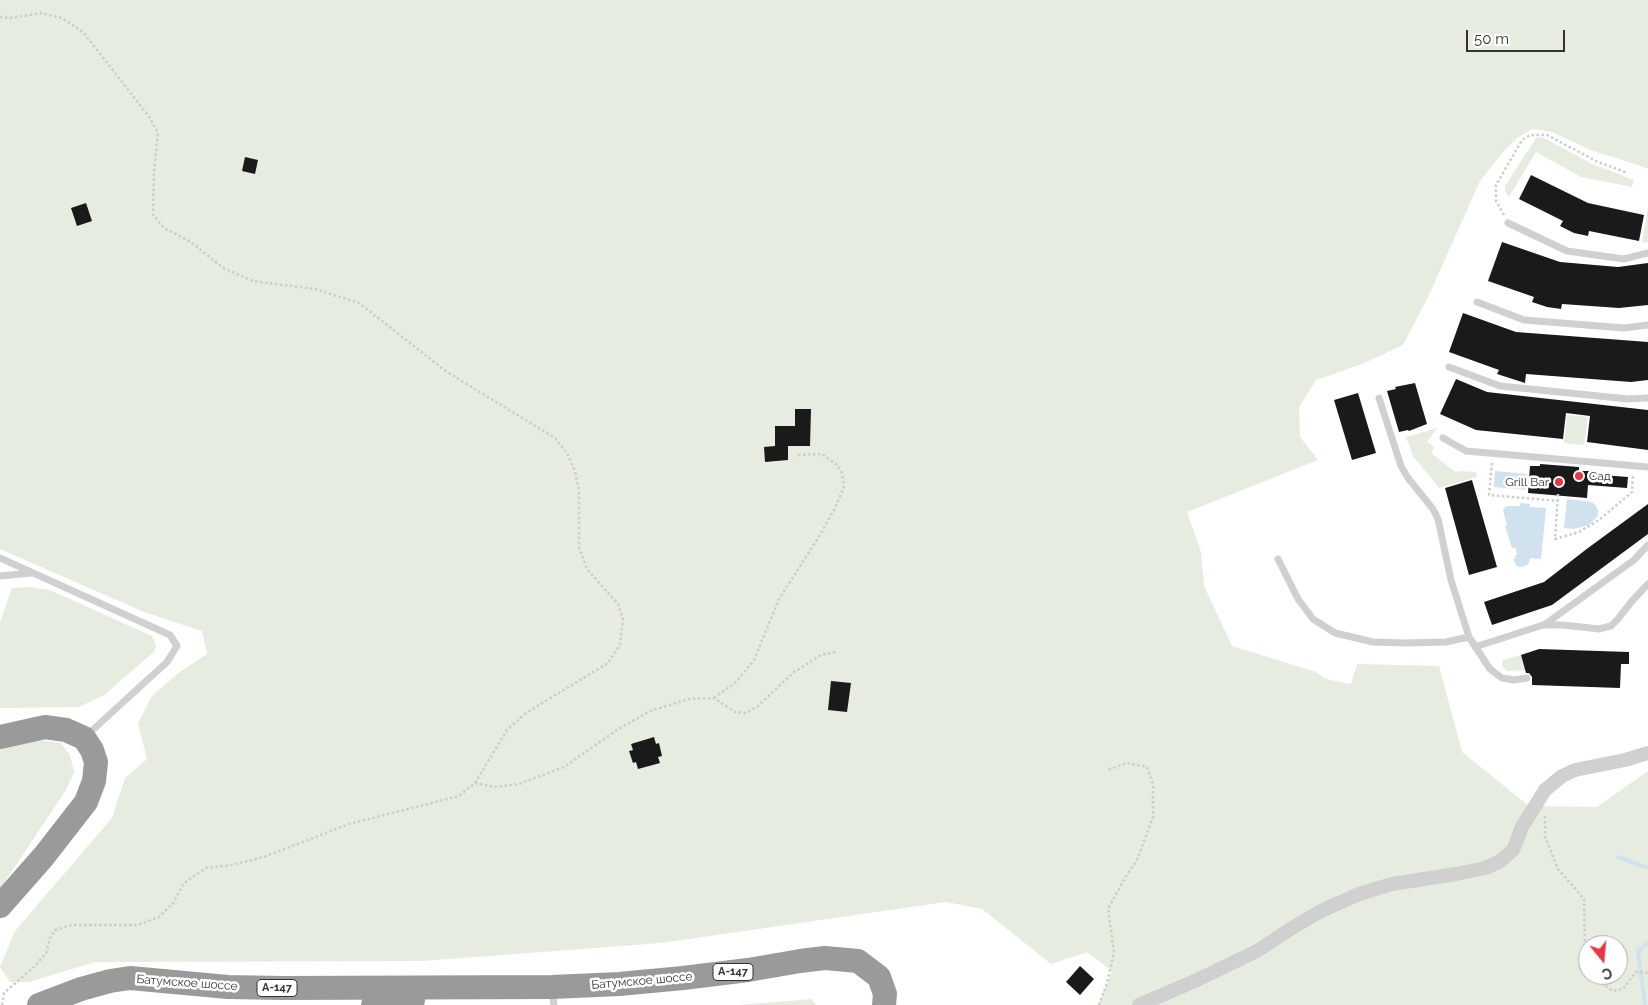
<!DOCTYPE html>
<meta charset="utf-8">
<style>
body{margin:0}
#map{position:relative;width:1648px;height:1005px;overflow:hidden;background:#fff;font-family:Raleway,sans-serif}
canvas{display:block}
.north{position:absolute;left:1578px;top:935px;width:50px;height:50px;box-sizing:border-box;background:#fff;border:1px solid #adadad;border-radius:50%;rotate:163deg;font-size:14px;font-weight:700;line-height:20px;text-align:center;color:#333}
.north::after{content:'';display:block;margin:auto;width:18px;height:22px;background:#e63946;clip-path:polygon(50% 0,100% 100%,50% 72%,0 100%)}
.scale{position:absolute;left:1466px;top:30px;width:99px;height:22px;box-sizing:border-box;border:2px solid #333;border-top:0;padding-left:6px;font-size:15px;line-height:18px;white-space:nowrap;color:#333;-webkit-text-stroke:4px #fff;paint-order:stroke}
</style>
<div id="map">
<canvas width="1648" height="1005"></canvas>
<div class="north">С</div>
<div class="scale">50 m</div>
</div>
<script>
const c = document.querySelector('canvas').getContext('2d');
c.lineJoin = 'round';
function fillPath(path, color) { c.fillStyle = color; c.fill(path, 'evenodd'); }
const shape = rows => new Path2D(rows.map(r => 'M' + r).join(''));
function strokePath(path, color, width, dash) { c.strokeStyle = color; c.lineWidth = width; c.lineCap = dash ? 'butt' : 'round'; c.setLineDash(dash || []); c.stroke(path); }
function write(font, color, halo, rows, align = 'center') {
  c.font = font + ' Raleway,sans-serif'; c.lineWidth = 5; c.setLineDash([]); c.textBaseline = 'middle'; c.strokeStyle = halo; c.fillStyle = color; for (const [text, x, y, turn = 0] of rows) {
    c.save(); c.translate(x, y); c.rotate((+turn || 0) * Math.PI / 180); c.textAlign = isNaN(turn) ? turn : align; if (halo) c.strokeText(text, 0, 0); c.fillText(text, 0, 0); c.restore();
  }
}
fillPath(shape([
 [0,0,1648,0,1648,169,1638,165,1590,150,1552,132,1532,129,1517,138,1503,152,1480,181,1429,295,1403,345,1362,364,1316,380,1299,407,1300,437,1318,460,1187,512,1201,552,1204,586,1232,646,1316,672,1326,679,1351,684,1357,664,1439,666,1462,752,1529,806,1597,807,1648,771,1648,1005,1098,1005,1112,971,1087,952,1051,964,982,909,946,902,661,943,422,961,95,962,29,982,10,982,0,967,15,931,112,818,125,778,147,759,138,724,151,697,177,674,207,654,202,631,144,612,0,549],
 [1588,945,1618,945,1618,975,1588,975],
 [1540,137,1546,139,1590,163,1634,180,1632,187,1581,177,1536,152,1509,197,1505,191,1505,186,1536,138],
 [1648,207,1648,242,1642,243],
 [1567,415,1588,417,1584,445,1564,443],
 [1437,428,1427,442,1434,447,1431,453,1457,473,1459,471,1476,472,1477,477,1439,488,1413,456,1406,437],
 [31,587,50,590,152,636,156,645,155,651,104,695,79,707,0,708,0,622,12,588],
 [1521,655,1525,670,1507,671,1502,666,1503,660],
 [39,740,61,743,70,755,74,772,66,790,0,889,0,742],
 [812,999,816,1005,739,1005]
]), '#e6ecdf');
fillPath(shape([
 [1495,471,1527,474,1526,490,1494,487],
 [1567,499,1592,502,1596,506,1598,511,1597,517,1589,525,1573,529,1564,528],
 [1520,503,1530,504,1530,507,1546,508,1541,559,1530,558,1529,563,1526,566,1519,567,1516,565,1513,559,1515,559,1515,556,1517,554,1515,547,1512,548,1505,526,1507,525,1503,510,1506,506,1520,506]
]), '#cfe2ee');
strokePath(shape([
 [1618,857,1648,868],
 [1645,1005,1638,952,1648,942]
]), '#cfe2ee', 4);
fillPath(shape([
 [245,157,258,160,255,174,242,171],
 [1531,175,1588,203,1644,215,1639,241,1589,231,1588,236,1574,233,1560,226,1563,221,1519,199],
 [86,203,92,221,77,226,71,208],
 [1502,242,1560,262,1618,267,1648,263,1648,305,1619,308,1562,304,1561,309,1547,307,1532,302,1534,297,1488,281],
 [1463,313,1516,332,1648,342,1648,380,1631,382,1526,374,1525,383,1497,374,1499,370,1449,352],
 [1456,379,1487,392,1648,410,1648,450,1587,442,1590,416,1566,413,1563,439,1476,430,1440,414],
 [1415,383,1427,424,1409,431,1408,430,1399,432,1387,391,1396,389,1395,387],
 [1358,393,1376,453,1352,460,1334,400],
 [795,409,811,409,810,446,788,446,788,460,765,462,764,447,775,446,775,426,795,426],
 [1540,464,1579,467,1579,471,1589,471,1589,474,1628,477,1627,488,1588,485,1587,498,1528,493,1530,466,1540,466],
 [1472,480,1497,567,1469,575,1445,488],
 [1648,504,1648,534,1552,605,1492,625,1484,602,1544,582,1588,548],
 [1539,649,1629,652,1629,664,1621,664,1620,688,1532,685,1532,677,1529,673,1526,673,1521,655],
 [831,681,851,683,847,712,828,710],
 [654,737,656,744,659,743,662,756,658,757,660,763,638,769,636,762,633,763,629,751,633,750,631,744],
 [1080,966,1094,979,1080,995,1066,982]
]), '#1a1a1a');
strokePath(shape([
 [0,17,11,18,41,13,62,18,84,33,150,118,158,133,154,173,153,215,164,228,191,242,223,268,253,281,315,289,359,303,447,372,555,438,567,453,575,471,579,492,579,547,587,569,618,604,623,619,620,645,608,663,526,713,507,730,475,783,459,796,349,824,264,857,231,865,206,868,184,883,173,903,159,917,138,925,72,925,55,930,50,938,46,953,35,966,4,993,2,1005],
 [1504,215,1496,201,1496,185,1522,140,1530,135,1547,135,1598,162,1628,173],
 [1492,463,1489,495,1558,501],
 [1558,494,1555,539,1579,532,1599,520,1632,492,1633,475],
 [714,698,736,682,754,660,779,599,820,535,834,510,844,487,842,473,837,465,822,454,798,455],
 [475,783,495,787,519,784,564,767,617,730,650,711,689,699,714,698,735,712,746,713,758,706,794,672,821,655,836,652],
 [1545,816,1545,836,1558,869,1584,899,1585,946,1588,951],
 [1599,975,1598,981,1613,991,1623,989,1636,972,1648,973],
 [1099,1005,1107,983,1114,953,1108,909,1126,876,1137,860,1153,817,1153,784,1147,767,1127,763,1107,770]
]), '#cdcdcd', 2.5, [2.5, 2.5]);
strokePath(shape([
 [1508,223,1567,251,1624,259,1648,253],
 [1477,302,1524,320,1624,328,1648,325],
 [1449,367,1500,386,1628,399,1648,398],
 [1379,398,1401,466,1408,478,1433,509,1438,519,1451,580,1469,637,1490,669,1502,678,1514,680,1527,678],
 [1443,438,1466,451,1648,467],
 [0,558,170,635,177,646,167,662,86,736],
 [1278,559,1298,599,1313,619,1335,633,1373,642,1406,643,1446,642,1469,637],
 [0,576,32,573],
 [1544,625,1634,560,1648,545],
 [1475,647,1543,625,1563,625,1599,629,1611,626,1618,619,1632,601,1648,584],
 [552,990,554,1005]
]), '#d0d0d0', 7);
strokePath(shape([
 [1139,1005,1197,980,1257,951,1292,928,1321,911,1359,894,1392,884,1456,874,1485,868,1499,862,1513,850,1522,827,1545,790,1562,776,1575,770,1625,760,1648,753]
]), '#d0d0d0', 14);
strokePath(shape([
 [0,737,45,727,66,730,84,738,92,750,96,762,94,781,86,802,44,856,0,906],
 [39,1005,81,989,110,981,130,978,228,987,282,988,552,987,619,984,683,978,748,970,800,961,825,958,858,961,879,977,885,994,884,1005],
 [373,1005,413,1000]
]), '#9a9a9a', 24);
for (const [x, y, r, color] of [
 [1579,476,5,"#e63946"],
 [1559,482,5,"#e63946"]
]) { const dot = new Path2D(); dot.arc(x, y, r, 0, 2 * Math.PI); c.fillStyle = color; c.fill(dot); strokePath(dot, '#fff', 2); }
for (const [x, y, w] of [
 [733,972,40],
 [277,988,40]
]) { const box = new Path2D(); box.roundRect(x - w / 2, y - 8.5, w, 17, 4); c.fillStyle = '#fff'; c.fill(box); strokePath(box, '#333', 1); }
write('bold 11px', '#333', null, [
 ["А-147",733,972],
 ["А-147",277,988]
]);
write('12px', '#333', '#fff', [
 ["Сад",1589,476],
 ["Grill Bar",1549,482,"right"]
], 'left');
write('12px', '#333', '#fff', [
 ["Батумское шоссе",642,981,-5],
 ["Батумское шоссе",187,983,4]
]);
</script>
